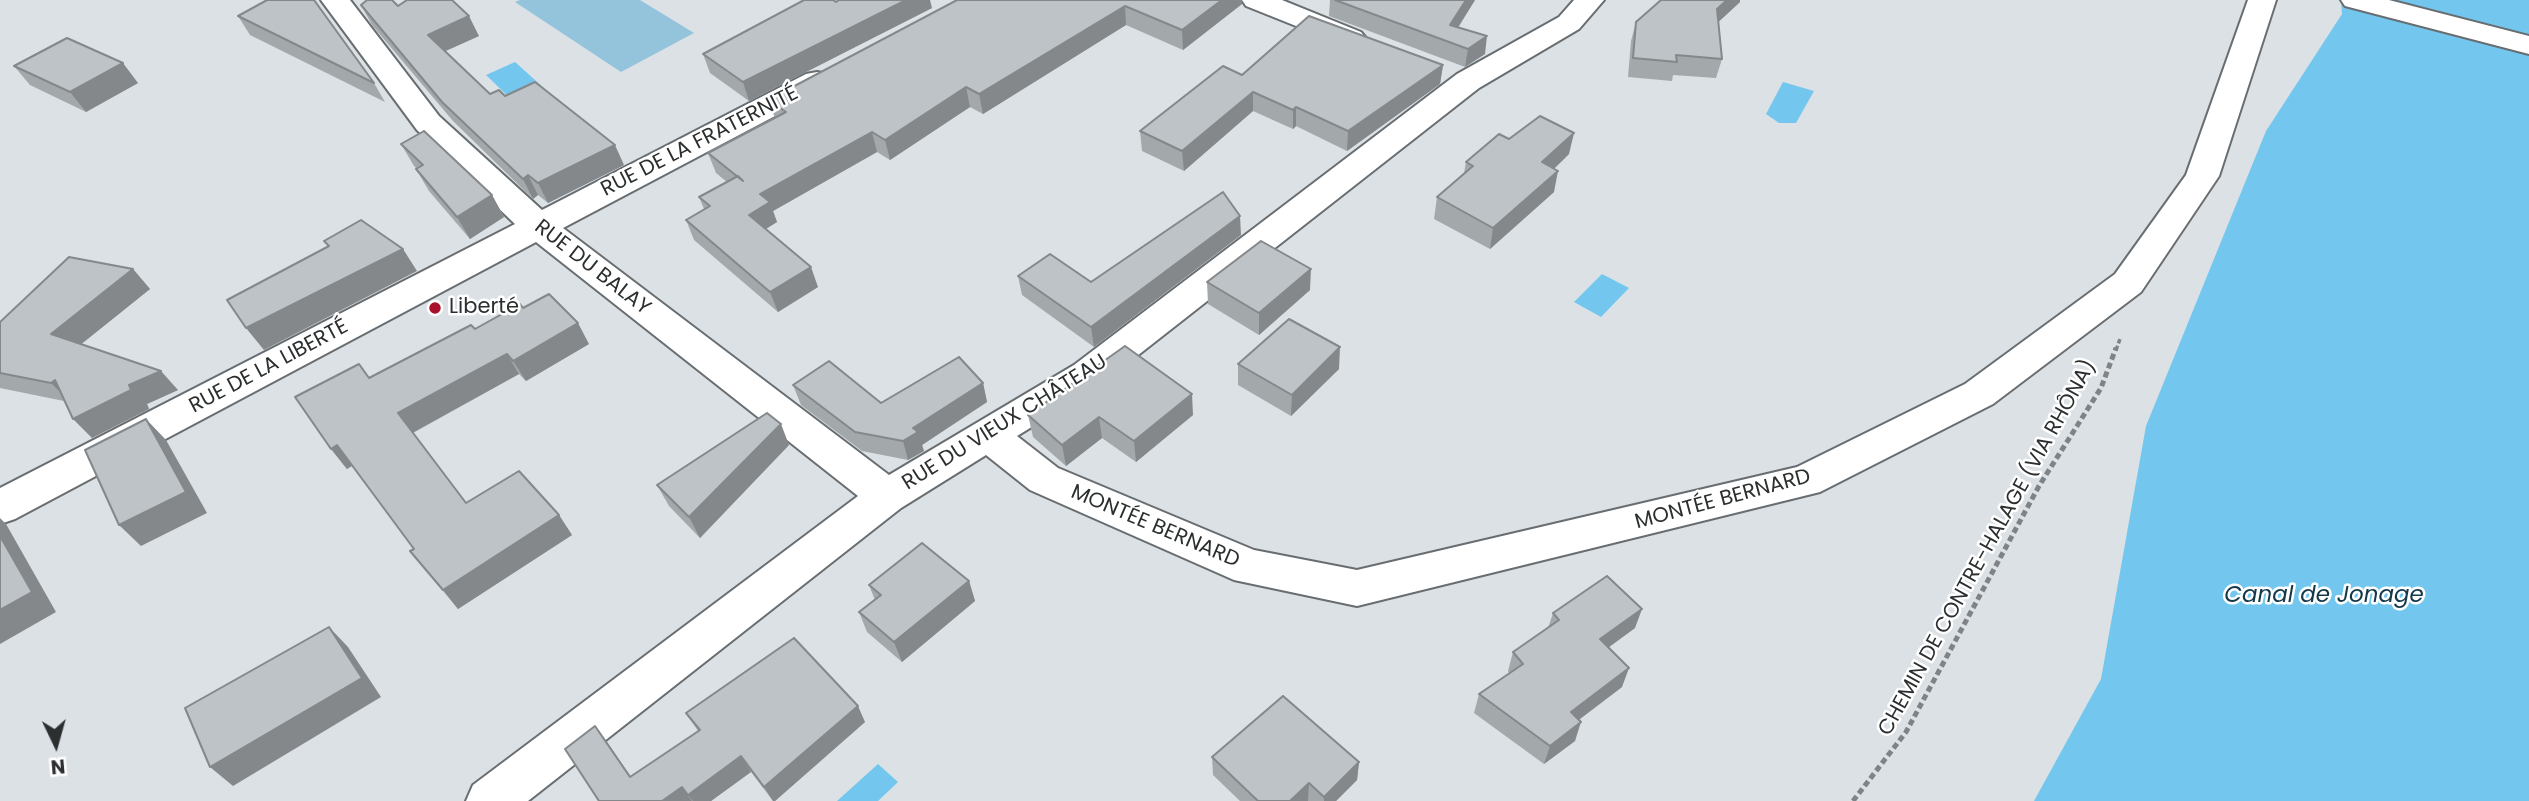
<!DOCTYPE html>
<meta charset="utf-8">
<style>
body{margin:0}
#map{position:relative;width:2529px;height:801px;overflow:hidden;background:#dbe1e5;font-family:Poppins,sans-serif}
canvas{display:block}
.north{position:absolute;left:21px;top:710px;width:70px;height:70px;-webkit-text-stroke:5px #fff;paint-order:stroke;rotate:175deg;font-size:19px;font-weight:700;line-height:28px;text-align:center;color:#2c2f30}
.north::after{content:'';display:block;margin:auto;width:24px;height:32px;background:#2c2f30;clip-path:polygon(50% 0,100% 100%,50% 72%,0 100%)}
</style>
<div id="map">
<canvas width="2529" height="801"></canvas>
<div class="north">N</div>
</div>
<script>
const c = document.querySelector('canvas').getContext('2d');
c.lineJoin = 'round';
function fillPath(path, color) { c.fillStyle = color; c.fill(path, 'evenodd'); }
const shape = rows => new Path2D(rows.map(r => 'M' + r).join(''));
function strokePath(path, color, width, dash) { c.strokeStyle = color; c.lineWidth = width; c.lineCap = dash ? 'butt' : 'round'; c.setLineDash(dash || []); c.stroke(path); }
function write(font, color, halo, rows, align = 'center') {
  c.font = font + ' Poppins,sans-serif'; c.lineWidth = 5; c.setLineDash([]); c.textBaseline = 'middle'; c.strokeStyle = halo; c.fillStyle = color; for (const [text, x, y, turn = 0] of rows) {
    c.save(); c.translate(x, y); c.rotate((+turn || 0) * Math.PI / 180); c.textAlign = isNaN(turn) ? turn : align; if (halo) c.strokeText(text, 0, 0); c.fillText(text, 0, 0); c.restore();
  }
}
fillPath(shape([
 [520,0,640,0,694,33,621,72,515,2]
]), '#94c3dc');
fillPath(shape([
 [2341,0,2529,0,2529,801,2034,801,2101,679,2146,426,2266,131,2342,14],
 [515,62,545,89,515,103,486,75],
 [1783,82,1814,91,1796,123,1779,123,1766,114],
 [1602,274,1629,288,1601,317,1574,302],
 [878,764,898,782,878,801,837,801]
]), '#73c7ef');
const minor = shape([
 [321,0,350,0,439,116,542,210,806,74,817,72,828,74,832,81,828,88,563,228,889,475,1074,365,1457,74,1559,17,1574,0,1604,0,1579,29,1479,88,1100,385,1017,436,1058,468,1254,550,1357,570,1797,467,1965,384,2115,274,2186,175,2248,0,2276,0,2219,176,2141,292,1993,404,1820,492,1357,606,1234,580,1030,490,986,455,901,508,528,801,466,801,473,785,858,496,536,242,15,519,0,524,0,488,515,224,417,130,321,0],
 [1242,0,1282,0,1361,32,1366,38,1361,44,1351,47,1341,44,1246,6,1242,0],
 [2341,0,2389,0,2529,36,2529,54,2345,6,2341,0]
]);
strokePath(minor, '#676d70', 4);
strokePath(shape([
 [2116,350,2120,339]
]), '#7f8386', 3.5, [4.5, 2.5]);
strokePath(shape([
 [1853,801,1906,732,2039,486,2101,388,2116,348]
]), '#7f8386', 5, [6, 3.5]);
fillPath(minor, '#fff');
fillPath(shape([
 [957,0,1242,0,1242,4,1183,50,1126,25,983,114,970,107,890,160,877,152,773,211,777,222,766,229,818,287,778,312,694,240,686,220,704,209,699,197,727,182,716,173,708,153,775,118,768,100],
 [1330,0,1475,0,1458,28,1485,54,1465,67,1329,16],
 [836,2,932,8,749,101,710,73,703,54],
 [1740,2,1718,22,1722,59,1716,78,1673,75,1672,81,1628,77,1631,41,1636,22],
 [361,5,398,6,479,36,445,51,490,94,505,96,624,165,548,203,538,195,533,199,453,121,372,25],
 [238,16,374,83,385,102,250,35],
 [1443,65,1440,84,1347,151,1296,126,1293,129,1253,111,1184,171,1142,151,1140,131,1242,75],
 [14,66,138,83,86,112,30,85],
 [1509,139,1569,154,1554,169,1554,192,1490,249,1434,219,1437,197,1464,173,1466,162],
 [401,144,492,195,504,217,470,239,429,191,416,169,417,169,414,166],
 [1241,235,1094,347,1022,295,1018,276,1091,282],
 [133,269,150,289,81,344,178,390,147,404,149,409,92,438,64,401,0,388,0,322],
 [1207,282,1310,290,1259,335,1208,304],
 [523,308,589,344,526,381,519,374,413,433,466,503,559,515,572,535,458,609,410,551,414,549,352,466,347,469,331,449,369,378],
 [1238,364,1339,369,1291,416,1238,385],
 [983,383,987,402,922,445,924,451,908,460,862,451,801,405,793,385,881,403],
 [1028,415,1193,415,1136,462,1102,438,1066,466,1033,437],
 [789,445,700,538,669,506,657,485],
 [969,581,975,601,902,662,867,632,859,612,875,600,869,585],
 [1553,613,1635,628,1609,647,1622,687,1579,720,1575,741,1544,764,1474,713,1479,694,1509,673,1508,671,1513,652,1548,628],
 [686,713,865,722,775,801,773,801,751,772,711,801,599,801,595,726,631,777,698,731],
 [1212,757,1359,762,1357,780,1336,801,1240,801,1213,775]
]), '#a3a8aa');
fillPath(shape([
 [906,0,930,0,932,8,749,101,743,82],
 [1222,0,1242,0,1242,4,1183,50,1182,30],
 [1466,0,1475,0,1448,43,1450,25],
 [1727,0,1740,0,1740,2,1712,28,1717,9],
 [1125,6,1126,25,983,114,979,94],
 [469,16,479,36,439,54,428,35],
 [1487,36,1485,54,1465,67,1468,49],
 [123,63,138,83,86,112,70,92],
 [1443,65,1440,84,1347,151,1348,131],
 [966,87,970,107,890,160,885,140],
 [1253,92,1253,111,1184,171,1182,151],
 [1296,107,1296,126,1293,129,1293,110],
 [872,132,877,152,773,211,777,222,756,235,749,215,760,194],
 [1574,133,1569,154,1538,184,1542,162],
 [615,145,624,165,548,203,538,183],
 [1558,171,1554,192,1490,249,1493,228],
 [528,175,538,195,533,199,523,179],
 [492,195,504,217,470,239,457,217],
 [1240,216,1241,235,1094,347,1091,327],
 [403,249,417,271,264,350,246,328],
 [811,267,818,287,778,312,770,292],
 [133,269,150,289,69,354,51,334],
 [1311,269,1310,290,1259,335,1259,313],
 [578,323,589,344,526,381,513,361],
 [1340,347,1339,369,1291,416,1292,395],
 [507,354,519,374,412,433,398,413],
 [161,371,178,390,147,404,149,409,92,438,73,419,129,385],
 [55,380,70,402,51,383],
 [983,383,987,402,922,445,924,451,908,460,903,441,913,428],
 [1192,394,1193,415,1136,462,1134,441],
 [1099,417,1102,438,1066,466,1062,445],
 [146,419,166,440,207,513,141,546,119,525],
 [781,424,789,445,700,538,689,517],
 [337,445,353,465,347,469,331,449],
 [559,515,572,535,458,609,443,590],
 [0,518,6,524,56,612,0,644],
 [969,581,975,601,902,662,894,642],
 [1642,609,1635,628,1594,658,1600,639],
 [329,627,348,647,381,697,233,786,210,767],
 [1629,668,1622,687,1565,730,1571,712],
 [858,706,865,722,775,801,773,801,764,787],
 [1581,722,1575,741,1544,764,1550,746],
 [595,726,607,742,642,793,630,777],
 [741,756,751,772,711,801,693,801,688,795],
 [1359,762,1357,780,1336,801,1324,801,1324,797],
 [1309,783,1308,801,1290,801],
 [682,787,692,801,662,801]
]), '#84888b');
const building = shape([
 [267,0,314,0,374,83,238,16,267,0],
 [367,0,392,0,398,6,407,0,452,0,469,16,428,35,490,94,499,90,505,96,535,82,615,145,538,183,528,175,523,179,442,102,361,5,367,0],
 [804,0,833,0,836,2,839,0,906,0,743,82,703,54,804,0],
 [957,0,1222,0,1182,30,1125,6,979,94,966,87,885,140,872,132,760,194,770,202,749,215,811,267,770,292,686,220,710,206,699,197,738,176,743,181,708,153,786,112,768,100,957,0],
 [1335,0,1466,0,1450,25,1487,36,1468,49,1335,0],
 [1661,0,1727,0,1717,9,1722,59,1676,55,1677,62,1633,58,1636,22,1661,0],
 [1309,16,1443,65,1348,131,1296,107,1293,110,1253,92,1182,151,1140,131,1223,66,1242,75,1309,16],
 [67,38,123,63,70,92,14,66,67,38],
 [1540,116,1574,133,1542,162,1558,171,1493,228,1437,197,1473,166,1466,162,1499,134,1509,139,1540,116],
 [424,131,492,195,457,217,416,169,423,165,401,144,424,131],
 [1223,192,1240,216,1091,327,1018,276,1050,254,1091,282,1223,192],
 [361,220,403,249,246,328,227,300,329,246,324,241,361,220],
 [1261,241,1311,269,1259,313,1207,282,1261,241],
 [69,257,133,269,51,334,161,371,129,385,131,390,73,419,55,380,51,383,0,373,0,322,69,257],
 [549,294,578,323,513,361,507,354,398,413,466,503,519,471,559,515,443,590,410,551,414,549,337,445,331,449,295,397,359,364,369,378,471,325,475,329,520,304,523,308,549,294],
 [1289,319,1340,347,1292,395,1238,364,1289,319],
 [1125,346,1192,394,1134,441,1099,417,1062,445,1028,415,1125,346],
 [959,357,983,383,913,428,918,432,903,441,855,432,793,385,829,361,881,403,959,357],
 [767,413,781,424,689,517,657,485,767,413],
 [146,419,186,492,119,525,85,450,146,419],
 [0,536,32,592,0,610,0,536],
 [922,543,969,581,894,642,859,612,881,595,869,585,922,543],
 [1607,576,1642,609,1600,639,1629,668,1571,712,1581,722,1550,746,1479,694,1523,664,1513,652,1559,620,1553,613,1607,576],
 [329,627,362,678,210,767,185,708,329,627],
 [794,638,858,706,764,787,741,756,688,795,682,787,662,801,599,801,565,749,595,726,630,777,700,730,686,713,794,638],
 [1283,696,1359,762,1324,797,1309,783,1290,801,1258,801,1212,757,1283,696]
]);
fillPath(building, '#bdc3c6');
strokePath(building, '#84888b', 2);
for (const [x, y, r, color] of [
 [435,308,7,"#a9112c"]
]) { const dot = new Path2D(); dot.arc(x, y, r, 0, 2 * Math.PI); c.fillStyle = color; c.fill(dot); strokePath(dot, '#fff', 2.5); }
write('21px', '#2c2f30', '#fff', [
 ["RUE DE LA FRATERNITÉ",700,142,-27],
 ["RUE DU BALAY",592,268,38],
 ["RUE DE LA LIBERTÉ",269,367,-28],
 ["RUE DU VIEUX CHÂTEAU",1005,423,-32],
 ["MONTÉE BERNARD",1723,500,-15],
 ["MONTÉE BERNARD",1155,527,23],
 ["CHEMIN DE CONTRE-HALAGE (VIA RHÔNA)",1988,548,-61]
]);
write('21px', '#2c2f30', '#fff', [
 ["Liberté",449,308]
], 'left');
write('italic 23px', '#123849', '#fff', [
 ["Canal de Jonage",2324,596]
]);
</script>
